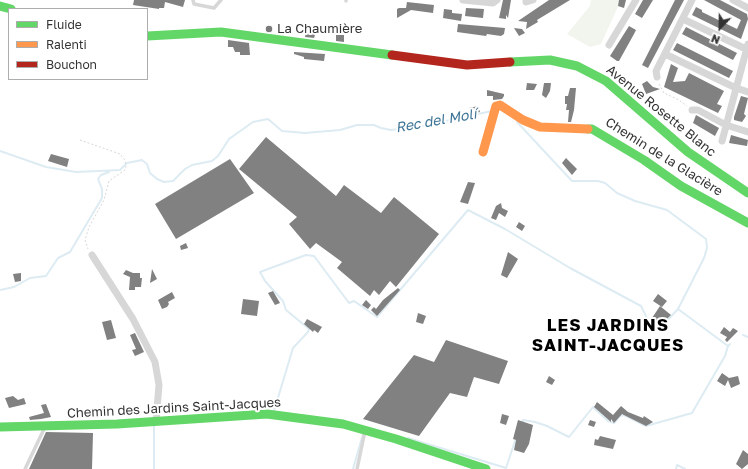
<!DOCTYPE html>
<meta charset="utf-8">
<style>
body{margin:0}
#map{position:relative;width:748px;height:469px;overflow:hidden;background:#fff;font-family:"Golos Text",sans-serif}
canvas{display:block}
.legend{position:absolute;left:8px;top:8px;width:140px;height:72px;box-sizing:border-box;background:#fff;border:1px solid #adadad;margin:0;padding:5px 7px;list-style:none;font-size:12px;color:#333}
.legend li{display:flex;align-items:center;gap:8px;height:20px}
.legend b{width:20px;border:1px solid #adadad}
.north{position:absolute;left:700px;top:8px;width:40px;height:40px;-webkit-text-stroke:3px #fff;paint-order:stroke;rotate:202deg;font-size:11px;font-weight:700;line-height:16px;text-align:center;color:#333}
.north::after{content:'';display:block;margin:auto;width:14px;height:18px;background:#333;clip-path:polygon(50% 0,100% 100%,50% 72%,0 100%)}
</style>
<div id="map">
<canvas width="748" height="469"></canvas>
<ul class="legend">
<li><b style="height:5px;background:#63d668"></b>Fluide</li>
<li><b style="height:5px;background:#ff974d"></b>Ralenti</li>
<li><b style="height:5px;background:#b3261e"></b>Bouchon</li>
</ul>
<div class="north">N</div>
</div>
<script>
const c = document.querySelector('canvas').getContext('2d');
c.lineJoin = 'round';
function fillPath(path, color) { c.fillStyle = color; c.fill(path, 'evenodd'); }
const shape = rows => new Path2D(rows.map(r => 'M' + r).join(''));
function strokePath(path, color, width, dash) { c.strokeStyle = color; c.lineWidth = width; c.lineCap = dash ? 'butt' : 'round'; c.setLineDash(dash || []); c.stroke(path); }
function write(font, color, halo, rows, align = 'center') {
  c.font = font + ' "Golos Text",sans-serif'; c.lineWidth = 4; c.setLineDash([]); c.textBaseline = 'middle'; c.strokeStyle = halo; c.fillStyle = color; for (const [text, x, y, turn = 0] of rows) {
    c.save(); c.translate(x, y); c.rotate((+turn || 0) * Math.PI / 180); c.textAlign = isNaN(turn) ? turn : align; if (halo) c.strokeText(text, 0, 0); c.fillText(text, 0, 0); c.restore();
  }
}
fillPath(shape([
 [591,0,621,0,601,44,590,47,567,34,590,6]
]), '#f1f5ed');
strokePath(shape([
 [517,122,572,181,598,181,605,183,617,193,635,201,667,210,706,239,707,248,704,258,678,309,728,346,730,344],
 [0,151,46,167,76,172,120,170,127,163,142,160,147,164,150,173,157,179,164,182,173,181,185,169,192,165,212,161,218,156,229,139,253,122,268,119,282,131,305,133,340,130,357,125,374,125,381,128,391,130,422,126,492,111],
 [0,290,14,287,30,278,46,276,58,258,70,252,102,198,102,189,98,179,101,175,109,172],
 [743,335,748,337],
 [274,411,293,348,308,332,309,329,286,310,283,301,265,281,260,272,306,255,314,256,349,303,354,301,377,317,468,210,505,229,570,268,641,306,647,318,659,325,663,325,678,309],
 [522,423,523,420,535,422,547,426,569,437,593,407,608,421,614,423,620,416,624,415,646,426,692,413,725,356,728,346],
 [408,438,506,468,515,441],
 [154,469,154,426],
 [353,469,363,434],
 [676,469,677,465,685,469]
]), '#ddebf3', 2);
fillPath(shape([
 [134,0,185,0,183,7,165,2,164,8,159,8,159,9,133,5],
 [503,0,511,0,508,18,506,15,506,19,499,18],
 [549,0,570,0,537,20,538,22,526,29,527,22,518,21],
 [619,0,626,0,624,8,618,6],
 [643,0,653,0,642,18,635,14],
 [675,0,684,0,648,68,642,65],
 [704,0,720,0,747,14,748,19,741,39,692,15,696,7,702,10,702,12,737,29,741,20],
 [407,2,434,5,433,13,411,10,397,18,397,9,399,8,406,8],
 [466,8,484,9,483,18,465,16],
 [444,9,452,10,452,13,462,14,461,21,443,18],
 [458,24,505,28,504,34,501,36,487,34,486,36,457,32],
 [629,26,636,30,634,34,619,61,617,61,610,56],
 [307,27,317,29,314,38,305,37],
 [686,27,737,53,733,60,682,34],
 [514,28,522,29,525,33,519,36],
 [336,35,344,35,344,42,336,41],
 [228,40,249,43,250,55,240,55,240,52,235,52,233,47,228,47],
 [677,43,733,71,729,78,673,50],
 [294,52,325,54,324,61,304,59,304,57,294,54],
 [671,64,678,68,673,82,685,81,689,73,724,91,717,104,722,106,718,113,664,87],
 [647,81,653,87,660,89,646,94,642,84],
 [527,83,537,84,534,90,526,90],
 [544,83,551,83,550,91,546,98,542,95],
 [570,88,576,88,574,110,571,122,568,122,569,110,566,110,567,104,565,104,565,96,568,96],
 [487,90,504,94,504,96,502,99,493,100,493,96,487,96],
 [741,96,748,98,744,114,746,116,742,122,734,120,734,117],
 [478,106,480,112,470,114,469,108],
 [696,115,719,128,715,136,693,123],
 [731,135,748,140,747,146,729,143],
 [266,137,336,196,344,185,381,213,394,197,439,234,396,287,390,281,379,295,374,290,370,296,337,268,342,262,316,243,310,249,289,224,297,217,239,169],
 [51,154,69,159,67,167,48,161],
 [566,158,577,169,572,175,562,163],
 [230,159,254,193,176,239,155,204],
 [468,182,475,183,468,204,460,202],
 [501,203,502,208,508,211,505,217,499,213,496,220,491,218,496,206],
 [519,222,525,226,522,231,516,227],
 [186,243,188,248,181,250,180,246],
 [508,252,518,259,507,278,501,275],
 [152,269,157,279,150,283],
 [126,270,133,273,140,273,140,278,142,278,141,287,135,287,135,290,129,290,130,277,123,274],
 [21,273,21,281,15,282,13,274],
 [398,288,400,290,377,316,371,310,374,307,376,309,383,300],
 [273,291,280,303,275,305,268,293],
 [172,292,175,298,168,302,169,304,167,307,162,309,158,300],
 [658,294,667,301,662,307,653,301],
 [243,299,259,301,257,316,241,314],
 [366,300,371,305,368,309,362,305],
 [660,306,671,315,663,323,659,324,652,318],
 [418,313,426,316,423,324,416,322],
 [307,319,322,327,318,333,314,330,313,332,304,324],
 [111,320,116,338,107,340,102,322],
 [724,327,730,332,733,328,738,331,727,342,725,340,727,337,720,333],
 [135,333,144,352,135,356,132,350,136,349,130,335],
 [446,340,508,361,499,384,474,377,467,397,450,393,419,436,363,419,414,355,434,362],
 [722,373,729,378,738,376,740,384,731,388,728,380,725,386,717,381],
 [549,376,555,380,552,385,546,382],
 [13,396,18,400,24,398,26,404,9,408,5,398],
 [597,402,613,415,621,406,628,412,643,418,644,416,653,422,646,426,622,414,614,423,611,419,611,422,594,407],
 [46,404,51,417,41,419,30,420,29,417,44,413,41,405],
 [502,414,509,416,506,425,500,423],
 [518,420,533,425,529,444,524,453,514,450,516,440,513,439],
 [590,420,596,422,594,427,588,425],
 [46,432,93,433,92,469,29,469],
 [600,436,616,440,613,449,594,445,595,439,598,440],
 [743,450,748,454,748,464,742,469,736,464]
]), '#818181');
strokePath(shape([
 [659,84,664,93,679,100,687,106],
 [80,140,120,154,125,160,126,167,125,170,109,181,104,200,89,227,85,240,88,249]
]), '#d6d6d6', 1, [2, 2]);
strokePath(shape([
 [193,0,194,4,214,8,221,0],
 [346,1,346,0],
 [25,469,45,427],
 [357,469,365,431]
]), '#d7d7d7', 3.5);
strokePath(shape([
 [463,0,493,3,497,0],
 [733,0,748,8],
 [526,2,533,0],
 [683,19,748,50],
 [609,45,636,0],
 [665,54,736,88,748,92],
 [657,77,656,71,692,0],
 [692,110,698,110,726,125,748,132],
 [722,141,748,44],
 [92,255,133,319,155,362,159,385,156,421]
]), '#d7d7d7', 7);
strokePath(shape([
 [0,6,11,9],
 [147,36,221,32,392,55],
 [510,62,550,60,577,66,606,81,688,152,748,193],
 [588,129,592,129,644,160,681,186,748,223],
 [0,427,117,424,267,414,343,424,396,439,486,469]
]), '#63d668', 9);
strokePath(shape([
 [483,152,496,106,500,105,523,120,540,127,588,129]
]), '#ff974d', 9);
strokePath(shape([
 [392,55,467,65,510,62]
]), '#b3261e', 9);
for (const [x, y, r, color] of [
 [269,29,4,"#7a7a7a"]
]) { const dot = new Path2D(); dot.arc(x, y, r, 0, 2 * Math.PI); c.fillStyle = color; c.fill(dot); strokePath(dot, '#fff', 1.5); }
write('13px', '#333', '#fff', [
 ["La Chaumière",277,29]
], 'left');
write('13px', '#333', '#fff', [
 ["Avenue Rosette Blanc",661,111,39],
 ["Chemin de la Glacière",664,157,32],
 ["Chemin des Jardins Saint-Jacques",174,408,-3]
]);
write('italic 14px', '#3f7597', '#fff', [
 ["Rec del Molí",436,121,-10]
]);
c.letterSpacing = '1px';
write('bold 17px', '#000', '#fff', [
 ["LES JARDINS",608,326],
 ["SAINT-JACQUES",608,346]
]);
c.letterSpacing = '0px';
</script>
